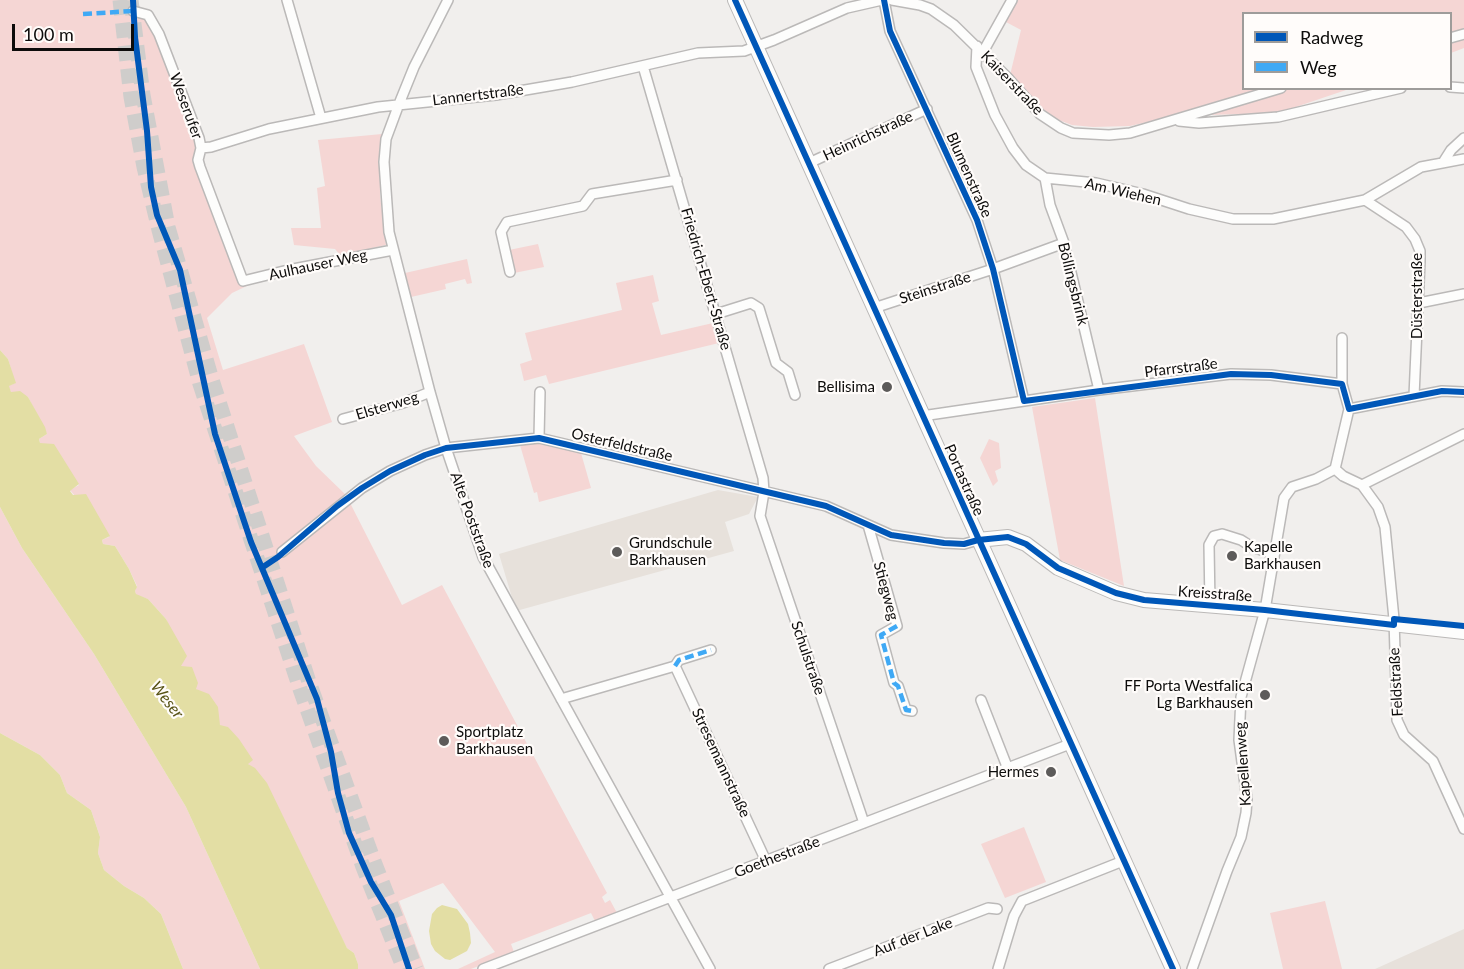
<!DOCTYPE html>
<meta charset="utf-8">
<style>
body{margin:0}
#map{position:relative;width:1464px;height:969px;overflow:hidden;background:#f1efed;font-family:Lato,sans-serif}
canvas{display:block}
.legend{position:absolute;left:1242px;top:12px;width:210px;height:78px;box-sizing:border-box;background:#fffcfa;border:2px solid #9e9c9a;margin:0;padding:8px 10px;list-style:none;font-size:18px;color:#0d0c0b}
.legend li{display:flex;align-items:center;gap:12px;height:30px}
.legend b{width:30px;border:2px solid #9e9c9a}
.scale{position:absolute;left:12px;top:24px;width:122px;height:27px;box-sizing:border-box;border:3px solid #0d0c0b;border-top:0;padding-left:8px;font-size:18px;line-height:21px;white-space:nowrap;color:#0d0c0b;-webkit-text-stroke:4px #fffcfa;paint-order:stroke}
</style>
<div id="map">
<canvas width="1464" height="969"></canvas>
<ul class="legend">
<li><b style="height:8px;background:#0057b8"></b>Radweg</li>
<li><b style="height:8px;background:#3fa9f5"></b>Weg</li>
</ul>
<div class="scale">100 m</div>
</div>
<script>
const context = document.querySelector('canvas').getContext('2d');
context.lineJoin = 'round';
function paint(path, color) {
  context.fillStyle = color;
  context.fill(path, 'evenodd');
}
function shape(rows) {
  const path = new Path2D();
  for (const r of rows) {
    path.moveTo(r[0], r[1]);
    for (let i = 2; i < r.length; i += 2) path.lineTo(r[i], r[i + 1]);
  }
  return path;
}
function stroke(path, color, width, dash) {
  context.strokeStyle = color;
  context.lineWidth = width;
  context.lineCap = dash ? 'butt' : 'round';
  context.setLineDash(dash || []);
  context.stroke(path);
}
function drawText(font, color, halo, rows, align = 'center') {
  context.font = font + ' Lato,sans-serif';
  context.lineWidth = 4.5;
  context.setLineDash([]);
  context.textBaseline = 'middle';
  context.strokeStyle = halo;
  context.fillStyle = color;
  for (const [text, x, y, turn = 0] of rows) {
    context.save();
    context.translate(x, y);
    context.rotate((+turn || 0) * Math.PI / 180);
    context.textAlign = isNaN(turn) ? turn : align;
    if (halo) context.strokeText(text, 0, 0);
    context.fillText(text, 0, 0);
    context.restore();
  }
}
const built = shape([
 [718,490,758,497,749,514,725,522,734,551,516,611,499,554],
 [1464,929,1464,969,1375,969]
]);
const green = shape([
 [0,0,138,0,138,4,157,32,202,146,198,164,249,285,232,293,207,318,223,370,304,344,332,422,294,436,316,466,346,495,402,605,442,585,607,893,602,897,605,903,610,900,617,913,595,921,591,913,511,944,514,952,507,955,471,969,458,969,495,952,443,883,399,901,425,969,358,969,358,964,354,953,347,948,248,764,220,725,181,666,171,631,166,619,148,599,136,595,135,591,137,586,129,569,115,546,103,544,102,540,109,537,70,490,79,485,40,443,39,439,47,434,28,397,11,392,8,386,15,383,8,359,0,350],
 [1018,0,1464,0,1464,48,1451,53,1450,14,1244,14,1244,88,1349,89,1278,113,1173,116,1130,126,1093,127,1072,125,1051,117,1010,75,1021,30,1006,22],
 [382,134,380,150,380,195,386,245,340,255,335,249,294,245,291,228,321,228,317,188,325,186,318,140],
 [538,244,544,267,514,273,509,250],
 [467,259,472,283,467,284,465,279,445,284,446,289,411,297,405,273],
 [653,275,659,301,652,303,661,335,713,323,719,343,549,384,546,375,524,381,520,364,532,360,525,333,622,310,616,283],
 [1095,398,1124,586,1060,560,1032,407],
 [989,439,999,443,1001,468,995,471,998,481,993,486,980,458],
 [538,443,581,453,591,488,539,502,537,492,534,493,520,445],
 [0,507,22,548,94,654,186,807,260,969,183,969,161,914,144,898,124,886,104,870,98,853,100,837,91,810,67,793,60,775,40,755,0,733],
 [1024,827,1046,882,1005,898,981,844],
 [1325,901,1342,969,1283,969,1270,913]
]);
const water = shape([
 [0,350,8,359,16,383,9,386,11,392,20,391,28,397,45,427,47,434,39,439,40,443,54,444,79,484,70,491,73,495,86,494,110,536,102,540,103,544,115,546,129,569,137,587,135,591,136,594,148,599,166,619,187,656,181,666,192,667,198,683,196,689,209,694,218,707,220,725,228,727,239,739,253,760,248,764,255,768,267,783,347,948,354,953,358,964,358,969,260,969,186,807,94,654,22,548,0,507],
 [0,733,40,755,60,775,67,793,91,810,100,837,98,853,104,870,124,886,144,898,161,914,183,969,0,969],
 [442,905,457,909,468,924,470,933,471,943,467,951,450,960,445,959,435,951,431,944,429,931,432,914,437,908]
]);
const trunkTunnel = shape([
 [120,0,131,97,144,167,159,230,200,384,300,689,363,867,404,969],
 [131,0,143,95,168,227,212,380,309,682,375,864,416,969]
]);
const minor = shape([
 [287,0,321,118],
 [448,0,414,67,399,104,386,139,384,162,389,232,430,392,446,448,483,557,710,969],
 [884,0,890,31,977,220,993,269,1024,401],
 [892,0,920,5,931,9,954,25,1007,77,1040,114,1061,128,1073,133,1109,135,1130,133,1281,88],
 [133,11,148,15,159,34,199,138,201,148,198,160,200,167,243,281,288,270,393,250],
 [1450,38,1464,34],
 [977,46,976,67,995,115,1013,148,1026,165,1045,178,1096,183,1143,194,1189,209,1233,219,1273,219,1365,200,1406,227,1415,239,1420,251,1420,261,1414,396],
 [983,52,1012,0],
 [643,66,763,478,764,492,760,516,864,823],
 [1450,87,1464,88],
 [1179,121,1199,123,1278,117,1401,88],
 [201,148,211,147,269,129,378,107,496,95,572,82,698,53,744,51,774,40,847,8,882,0],
 [1444,161,1451,150,1464,138],
 [809,163,927,109],
 [1045,178,1050,205,1064,243,1099,390],
 [1365,200,1421,167,1464,159],
 [510,272,501,232,507,222,583,206,592,194,677,180],
 [1419,303,1464,294],
 [874,308,993,269,1064,243],
 [716,314,751,303,759,308,776,363,788,372,795,395],
 [1349,409,1442,391,1464,392],
 [922,416,1099,390,1231,374,1271,375,1342,384],
 [343,419,403,403,430,392],
 [539,438,540,392],
 [1335,469,1343,476,1362,485,1464,434],
 [1335,469,1349,409,1342,384,1342,338],
 [1362,485,1378,507,1385,527,1394,619,1397,720,1404,735,1433,761,1464,829],
 [868,525,897,626,881,635,894,683,898,686,906,710,912,711],
 [282,552,362,488,390,471,425,455,446,448,539,438,826,506,891,535,944,543,964,544,978,540],
 [1210,606,1209,545,1214,536,1222,534,1241,540,1252,547,1274,554],
 [675,666,679,660,711,650],
 [561,699,675,666,766,861],
 [981,700,1008,769],
 [483,969,1070,744],
 [829,969,988,908,997,909],
 [998,969,1014,916,1022,901,1123,861],
 [1192,969,1227,871,1241,837,1246,813,1247,799,1239,740,1241,697,1265,610,1284,498,1292,487,1316,479,1335,469]
]);
const secondary = shape([
 [735,0,1173,969],
 [978,540,1008,537,1026,544,1058,568,1116,593,1144,600,1265,610,1464,632]
]);
const quiet = shape([
 [83,14,133,11],
 [897,626,881,635,894,683,898,686,906,710,912,711],
 [675,666,679,660,711,650]
]);
const cycleway = shape([
 [133,0,135,37,147,131,151,187,157,215,180,270,215,434,251,542,317,699,331,752,338,793,349,833,371,882,391,915,409,969],
 [735,0,1173,969],
 [884,0,890,31,977,220,993,269,1024,401,1231,374,1271,375,1342,384,1349,409,1442,391,1464,392],
 [263,567,278,557,337,506,362,488,390,471,425,455,446,448,539,438,826,506,891,535,944,543,964,544,978,540,1008,537,1026,544,1058,568,1116,593,1144,600,1265,610,1394,625,1394,619,1464,626]
]);
const markers = [
 [887,387,6,"#5d5b5a"],
 [617,552,6,"#5d5b5a"],
 [1232,556,6,"#5d5b5a"],
 [1265,695,6,"#5d5b5a"],
 [444,741,6,"#5d5b5a"],
 [1051,772,6,"#5d5b5a"]
];
const streetNames = [
 ["Kaiserstraße",1012,83,46],
 ["Lannertstraße",478,95,-7],
 ["Weserufer",186,106,70],
 ["Heinrichstraße",868,136,-25],
 ["Blumenstraße",969,175,66],
 ["Am Wiehen",1123,192,13],
 ["Aulhauser Weg",318,265,-12],
 ["Friedrich-Ebert-Straße",706,279,74],
 ["Böllingsbrink",1073,284,76],
 ["Steinstraße",935,288,-18],
 ["Düsterstraße",1417,296,-90],
 ["Pfarrstraße",1181,368,-7],
 ["Elsterweg",387,406,-17],
 ["Osterfeldstraße",622,445,13],
 ["Portastraße",964,480,66],
 ["Alte Poststraße",472,520,70],
 ["Stiegweg",886,591,75],
 ["Kreisstraße",1215,594,4],
 ["Schulstraße",808,658,71],
 ["Feldstraße",1396,682,-93],
 ["Stresemannstraße",721,763,65],
 ["Kapellenweg",1243,764,-94],
 ["Goethestraße",777,857,-21],
 ["Auf der Lake",913,937,-21]
];
const poiNames = [
 ["Bellisima",875,387],
 ["Grundschule",629,543,"left"],
 ["Barkhausen",629,560,"left"],
 ["Kapelle",1244,547,"left"],
 ["Barkhausen",1244,564,"left"],
 ["FF Porta Westfalica",1253,686],
 ["Lg Barkhausen",1253,703],
 ["Sportplatz",456,732,"left"],
 ["Barkhausen",456,749,"left"],
 ["Hermes",1039,772]
];
const waterNames = [
 ["Weser",167,700,52]
];
paint(built, '#e7e1db');
paint(green, '#f5d6d4');
paint(water, '#e3dea4');
stroke(trunkTunnel, '#cfcdcb', 15, [15, 8]);
stroke(minor, '#bbb9b8', 12);
stroke(secondary, '#bbb9b8', 16);
stroke(minor, '#fdfdfc', 9);
stroke(secondary, '#fdfdfc', 14);
stroke(quiet, '#3fa9f5', 4.5, [9, 4.5]);
stroke(cycleway, '#0057b8', 6);
for (const [x, y, r, color] of markers) {
  const dot = new Path2D();
  dot.arc(x, y, r, 0, 2 * Math.PI);
  context.fillStyle = color;
  context.fill(dot);
  stroke(dot, '#fffcfa', 2);
}
drawText('15px', '#0d0c0b', '#fffcfa', streetNames);
drawText('15px', '#0d0c0b', '#fffcfa', poiNames, 'right');
drawText('italic 16px', '#585316', '#fffcfa', waterNames);
</script>
